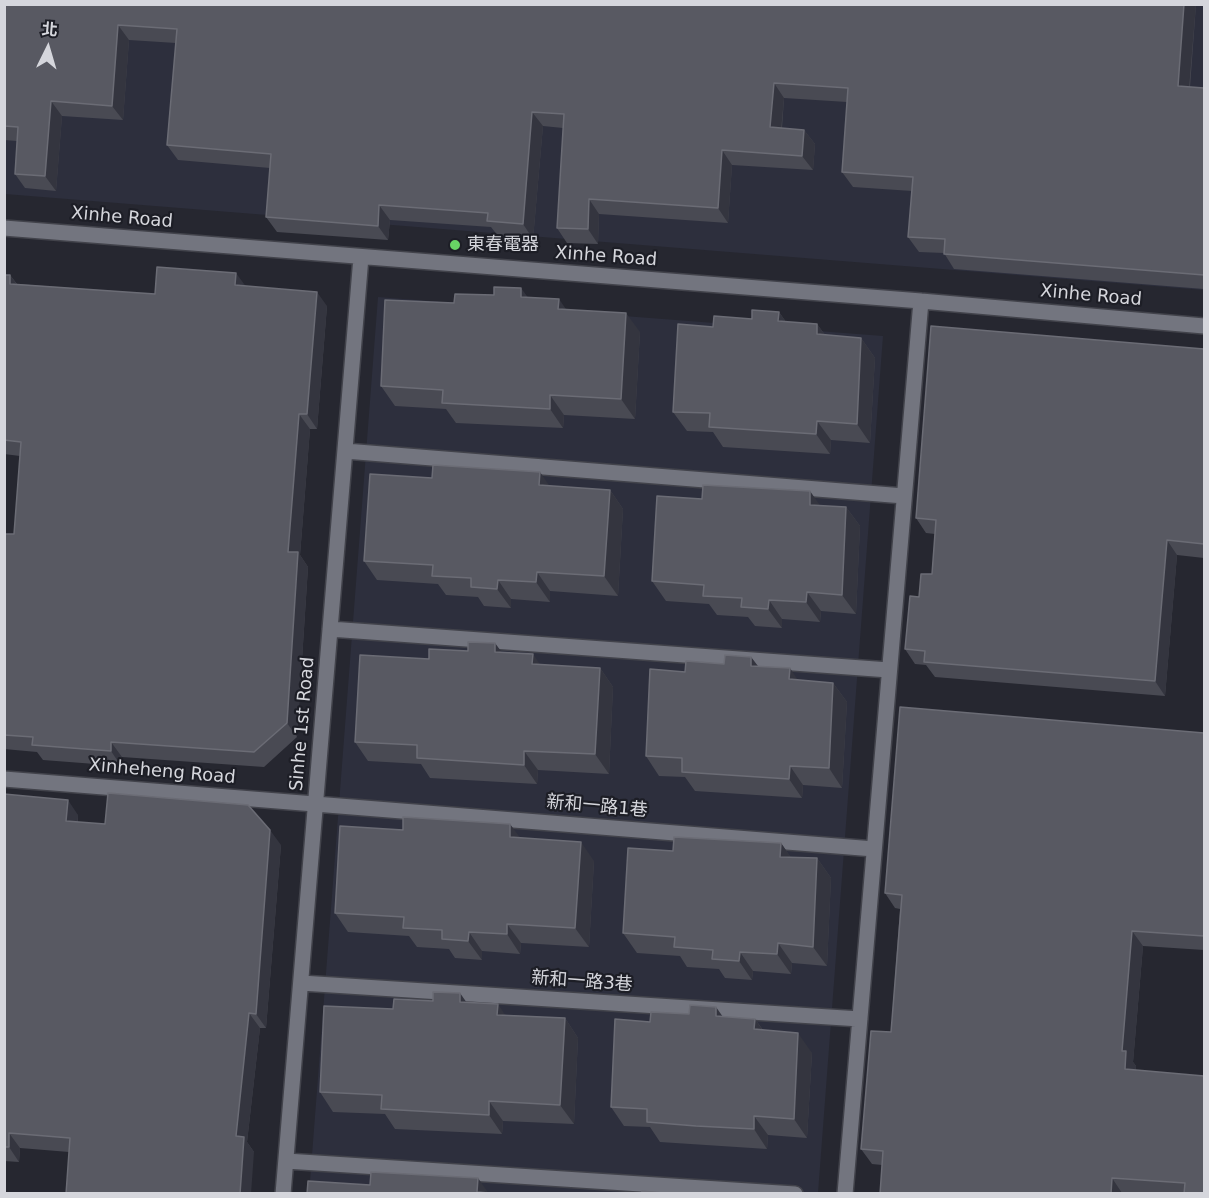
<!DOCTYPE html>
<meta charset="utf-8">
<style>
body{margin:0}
#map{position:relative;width:1209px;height:1198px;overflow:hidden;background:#262730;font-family:"DejaVu Sans","Noto Sans TC",sans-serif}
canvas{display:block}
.frame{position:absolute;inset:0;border:6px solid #d5d6dc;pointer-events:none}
.north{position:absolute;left:18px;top:18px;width:60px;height:60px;-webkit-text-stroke:4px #1d1e26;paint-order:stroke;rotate:5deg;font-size:16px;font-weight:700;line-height:24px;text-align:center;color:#d5d6dc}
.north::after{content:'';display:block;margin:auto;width:21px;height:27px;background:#d5d6dc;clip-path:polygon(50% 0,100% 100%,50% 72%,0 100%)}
</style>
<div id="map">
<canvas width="1209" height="1198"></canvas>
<div class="frame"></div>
<div class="north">北</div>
</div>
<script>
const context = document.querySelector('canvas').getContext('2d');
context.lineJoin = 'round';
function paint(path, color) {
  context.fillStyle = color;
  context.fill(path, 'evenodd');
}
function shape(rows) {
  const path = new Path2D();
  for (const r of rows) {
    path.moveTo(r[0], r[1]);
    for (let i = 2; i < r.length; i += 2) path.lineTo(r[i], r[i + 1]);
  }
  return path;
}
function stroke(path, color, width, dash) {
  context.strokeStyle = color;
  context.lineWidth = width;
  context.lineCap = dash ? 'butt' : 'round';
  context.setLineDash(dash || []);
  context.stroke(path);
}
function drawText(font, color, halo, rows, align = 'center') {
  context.font = font + ' "DejaVu Sans","Noto Sans TC",sans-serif';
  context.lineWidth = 4.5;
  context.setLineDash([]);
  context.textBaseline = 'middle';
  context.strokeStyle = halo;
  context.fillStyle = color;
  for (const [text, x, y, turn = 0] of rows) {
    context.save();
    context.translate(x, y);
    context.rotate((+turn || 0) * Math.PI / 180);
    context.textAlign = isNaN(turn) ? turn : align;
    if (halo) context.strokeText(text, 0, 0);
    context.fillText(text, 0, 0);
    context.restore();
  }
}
const built = shape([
 [4,5,1204,5,1204,290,5,194],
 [378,297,883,336,818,1193,309,1194]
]);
const minor = shape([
 [4,228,921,301,1204,326],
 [345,451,904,496],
 [330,629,889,670],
 [4,779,874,849],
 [301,983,860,1019],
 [286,1161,795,1194],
 [283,1194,361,257],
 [845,1194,921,301]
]);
const wall = shape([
 [4,4,1196,4,1190,87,1204,88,1204,289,954,269,944,253,919,252,908,237,912,191,853,187,842,172,847,102,784,98,782,128,804,130,815,144,813,170,732,165,728,223,599,214,598,244,567,243,557,228,563,128,543,126,533,239,498,236,491,227,390,220,388,240,277,232,266,217,270,168,178,160,167,145,176,43,129,40,123,120,62,116,56,191,25,188,15,174,17,141,4,140],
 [4,275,10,275,17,284,155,294,245,286,327,306,317,429,310,429,300,555,308,567,297,737,264,767,122,757,121,766,43,760,37,752,4,749,4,534,14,534,20,456,4,454],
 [527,297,640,332,635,419,564,415,563,428,456,423,446,409,395,406,381,386,454,303],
 [779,312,786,322,817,324,825,335,861,338,875,358,870,443,831,440,830,454,723,447,713,432,687,431,673,412,713,327,752,319],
 [1204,349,1204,558,1177,555,1165,696,935,677,926,665,915,664,905,649,919,597,932,574,935,534,926,533,916,518],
 [432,478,610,490,623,509,618,596,550,591,550,602,511,599,511,608,484,606,478,597,446,595,438,584,377,580,364,561],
 [820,506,846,507,860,526,856,614,821,611,820,622,782,619,782,628,755,626,748,617,717,615,709,604,666,601,652,581],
 [468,651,502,652,540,665,600,668,613,687,609,774,538,770,537,784,430,778,421,764,368,761,355,742,429,659],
 [751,657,758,666,797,680,833,683,847,702,842,788,803,785,802,798,695,791,685,777,659,776,646,756,685,672,724,664],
 [1204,733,1204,950,1143,946,1133,1062,1136,1066,1136,1070,1204,1194,1135,1194,1122,1193,1122,1194,880,1194,882,1165,872,1164,861,1149,891,1032,900,909,895,908,885,893],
 [4,794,78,815,78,822,281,845,266,1028,260,1028,247,1142,254,1152,69,1152,20,1148,19,1162,4,1161],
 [520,838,594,861,589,947,521,943,520,954,482,951,482,960,455,958,449,949,417,947,409,936,348,932,335,913],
 [781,843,791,858,817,858,831,878,827,966,792,963,791,974,753,971,752,980,725,978,719,969,687,967,680,956,637,953,623,933,673,851],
 [466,1003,506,1015,565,1018,578,1038,574,1124,503,1121,502,1134,395,1129,385,1114,333,1112,320,1092,393,1009],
 [723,1017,755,1019,763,1030,812,1053,807,1138,768,1135,767,1149,660,1142,650,1127,624,1126,611,1107,650,1022]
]);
const shadedWall = shape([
 [1184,4,1196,4,1188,101,1178,86],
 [118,25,129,40,123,120,112,106],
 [774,83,784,98,780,142,770,127],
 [51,101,62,116,56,191,45,176],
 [532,112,543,126,533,239,523,224],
 [804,130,815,144,813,170,802,156],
 [722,150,732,165,728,223,718,208],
 [589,199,599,214,598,244,588,229],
 [379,205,390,220,388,240,378,226],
 [236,273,247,288,235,285],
 [10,275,21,290,10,284],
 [521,288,535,307,521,297],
 [317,292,327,306,317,429,307,414],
 [559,299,572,318,558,309],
 [779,312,793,332,778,321],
 [626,313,640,332,635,419,621,399],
 [817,324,831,343,817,334],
 [861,338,875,358,870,443,857,424],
 [550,395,564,415,563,428,550,409],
 [299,414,310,429,300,555,308,567,297,737,287,723,288,552],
 [817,421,831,440,830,454,816,434],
 [540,472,553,491,539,485],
 [610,490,623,509,618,596,604,576],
 [810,491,824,511,810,505],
 [846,507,860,526,856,614,842,595],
 [1167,540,1177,555,1165,696,1155,681],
 [537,572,550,591,550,602,536,582],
 [498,580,511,599,511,608,497,589],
 [807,592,821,611,820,622,806,602],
 [769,600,782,619,782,628,768,609],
 [495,643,509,662,495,652],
 [533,654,546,673,532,664],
 [751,657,765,676,751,666],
 [600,668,613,687,609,774,595,754],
 [790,668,803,688,789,679],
 [833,683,847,702,842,788,829,768],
 [111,742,122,757,121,766,111,751],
 [524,751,538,770,537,784,524,765],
 [790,766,803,785,802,798,789,779],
 [68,800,78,815,77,836,66,821],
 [510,824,524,843,510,837],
 [270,830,281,845,266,1028,256,1014],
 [581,842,594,861,589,947,575,928],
 [781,843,795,863,780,857],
 [817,858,831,878,827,966,813,947],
 [507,924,521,943,520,954,507,934],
 [1132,931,1143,946,1133,1062,1136,1066,1135,1084,1125,1069,1122,1051],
 [469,932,482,951,482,960,468,941],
 [778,943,792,963,791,974,777,954],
 [740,952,753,971,752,980,739,961],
 [460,993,474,1013,460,1002],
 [498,1004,511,1024,497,1015],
 [716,1007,730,1027,716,1016],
 [249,1013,260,1028,247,1142,254,1152,251,1194,240,1194,236,1136],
 [565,1018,578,1038,574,1124,560,1105],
 [755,1019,768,1038,754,1029],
 [798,1033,812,1053,807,1138,794,1119],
 [489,1101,503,1121,502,1134,489,1115],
 [754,1116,768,1135,767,1149,754,1129],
 [9,1133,20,1148,19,1162,9,1147],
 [478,1178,489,1194,477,1192],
 [1112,1178,1122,1193,1122,1194,1111,1194]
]);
const building = shape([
 [4,4,1184,4,1178,86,1204,88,1204,275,944,254,945,239,908,237,913,177,842,172,848,88,774,83,770,127,804,130,802,156,722,150,718,208,589,199,588,229,557,228,564,114,532,112,523,224,487,221,488,213,379,205,378,226,266,217,271,154,167,145,177,29,118,25,112,106,51,101,45,176,15,174,18,127,4,126,4,4],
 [157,267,236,273,235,285,317,292,307,414,299,414,288,552,298,552,287,723,254,752,111,742,111,751,32,745,33,737,4,735,4,534,14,534,21,442,4,440,4,275,10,275,10,284,155,294,157,267],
 [494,287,521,288,521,297,559,299,558,309,626,313,621,399,550,395,550,409,442,403,443,390,381,386,385,300,454,303,455,294,494,295,494,287],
 [752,310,779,312,778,321,817,324,817,334,861,338,857,424,817,421,816,434,709,427,710,413,673,412,678,324,713,327,714,316,752,319,752,310],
 [931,326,1204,349,1204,544,1167,540,1155,681,924,662,925,651,905,649,910,596,919,597,921,574,932,574,936,520,916,518,931,326],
 [433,465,540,472,539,485,610,490,604,576,537,572,536,582,498,580,497,589,471,587,471,578,432,576,433,565,364,561,370,474,432,478,433,465],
 [703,485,810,491,810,505,846,507,842,595,807,592,806,602,769,600,768,609,741,607,742,598,703,596,704,585,652,581,657,496,702,499,703,485],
 [468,642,495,643,495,652,533,654,532,664,600,668,595,754,524,751,524,765,417,758,417,745,355,742,360,655,429,659,429,649,468,651,468,642],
 [725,655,751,657,751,666,790,668,789,679,833,683,829,768,790,766,789,779,682,772,682,758,646,756,650,669,685,672,686,661,724,664,725,655],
 [900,707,1204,733,1204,936,1132,931,1122,1051,1126,1051,1125,1069,1204,1076,1204,1194,1184,1194,1185,1183,1112,1178,1111,1194,880,1194,883,1151,861,1149,871,1031,891,1032,902,895,885,893,900,707],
 [108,793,248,805,270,830,256,1014,249,1013,236,1136,244,1137,240,1194,66,1194,70,1138,9,1133,9,1147,4,1147,4,794,68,800,66,821,105,824,108,793],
 [403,817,510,824,510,837,581,842,575,928,507,924,507,934,469,932,468,941,442,939,442,930,403,928,404,917,335,913,340,826,403,830,403,817],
 [674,837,781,843,780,857,817,858,813,947,778,943,777,954,740,952,739,961,712,959,713,950,674,947,675,937,623,933,628,848,673,851,674,837],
 [433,992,460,993,460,1002,498,1004,497,1015,565,1018,560,1105,489,1101,489,1115,381,1109,382,1095,320,1092,324,1006,393,1009,394,999,433,1001,433,992],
 [690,1005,716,1007,716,1016,755,1019,754,1029,798,1033,794,1119,754,1116,754,1129,696,1126,647,1122,647,1109,611,1107,615,1019,650,1022,651,1012,689,1014,690,1005],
 [371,1172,478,1178,477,1192,500,1194,307,1194,308,1181,370,1185,371,1172],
 [642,1191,674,1194,641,1194,642,1191]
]);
const markers = [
 [455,245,6,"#68d465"]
];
const streetNames = [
 ["Xinhe Road",122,218,5],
 ["Xinhe Road",606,257,4],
 ["Xinhe Road",1091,296,5],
 ["Sinhe 1st Road",303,724,-85],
 ["Xinheheng Road",162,772,5],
 ["新和一路1巷",597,807,5],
 ["新和一路3巷",582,982,4]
];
const poiNames = [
 ["東春電器",467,245]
];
paint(built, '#2d2f3d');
stroke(minor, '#42434b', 18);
stroke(minor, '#73757f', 15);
paint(wall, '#494a53');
paint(shadedWall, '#34353f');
paint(building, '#585962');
stroke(building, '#6b6c75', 1.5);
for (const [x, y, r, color] of markers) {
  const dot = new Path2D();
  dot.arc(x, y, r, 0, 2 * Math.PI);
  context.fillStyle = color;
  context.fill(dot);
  stroke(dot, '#1d1e26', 2);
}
drawText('18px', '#d5d6dc', '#1d1e26', streetNames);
drawText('18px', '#d5d6dc', '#1d1e26', poiNames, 'left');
</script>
